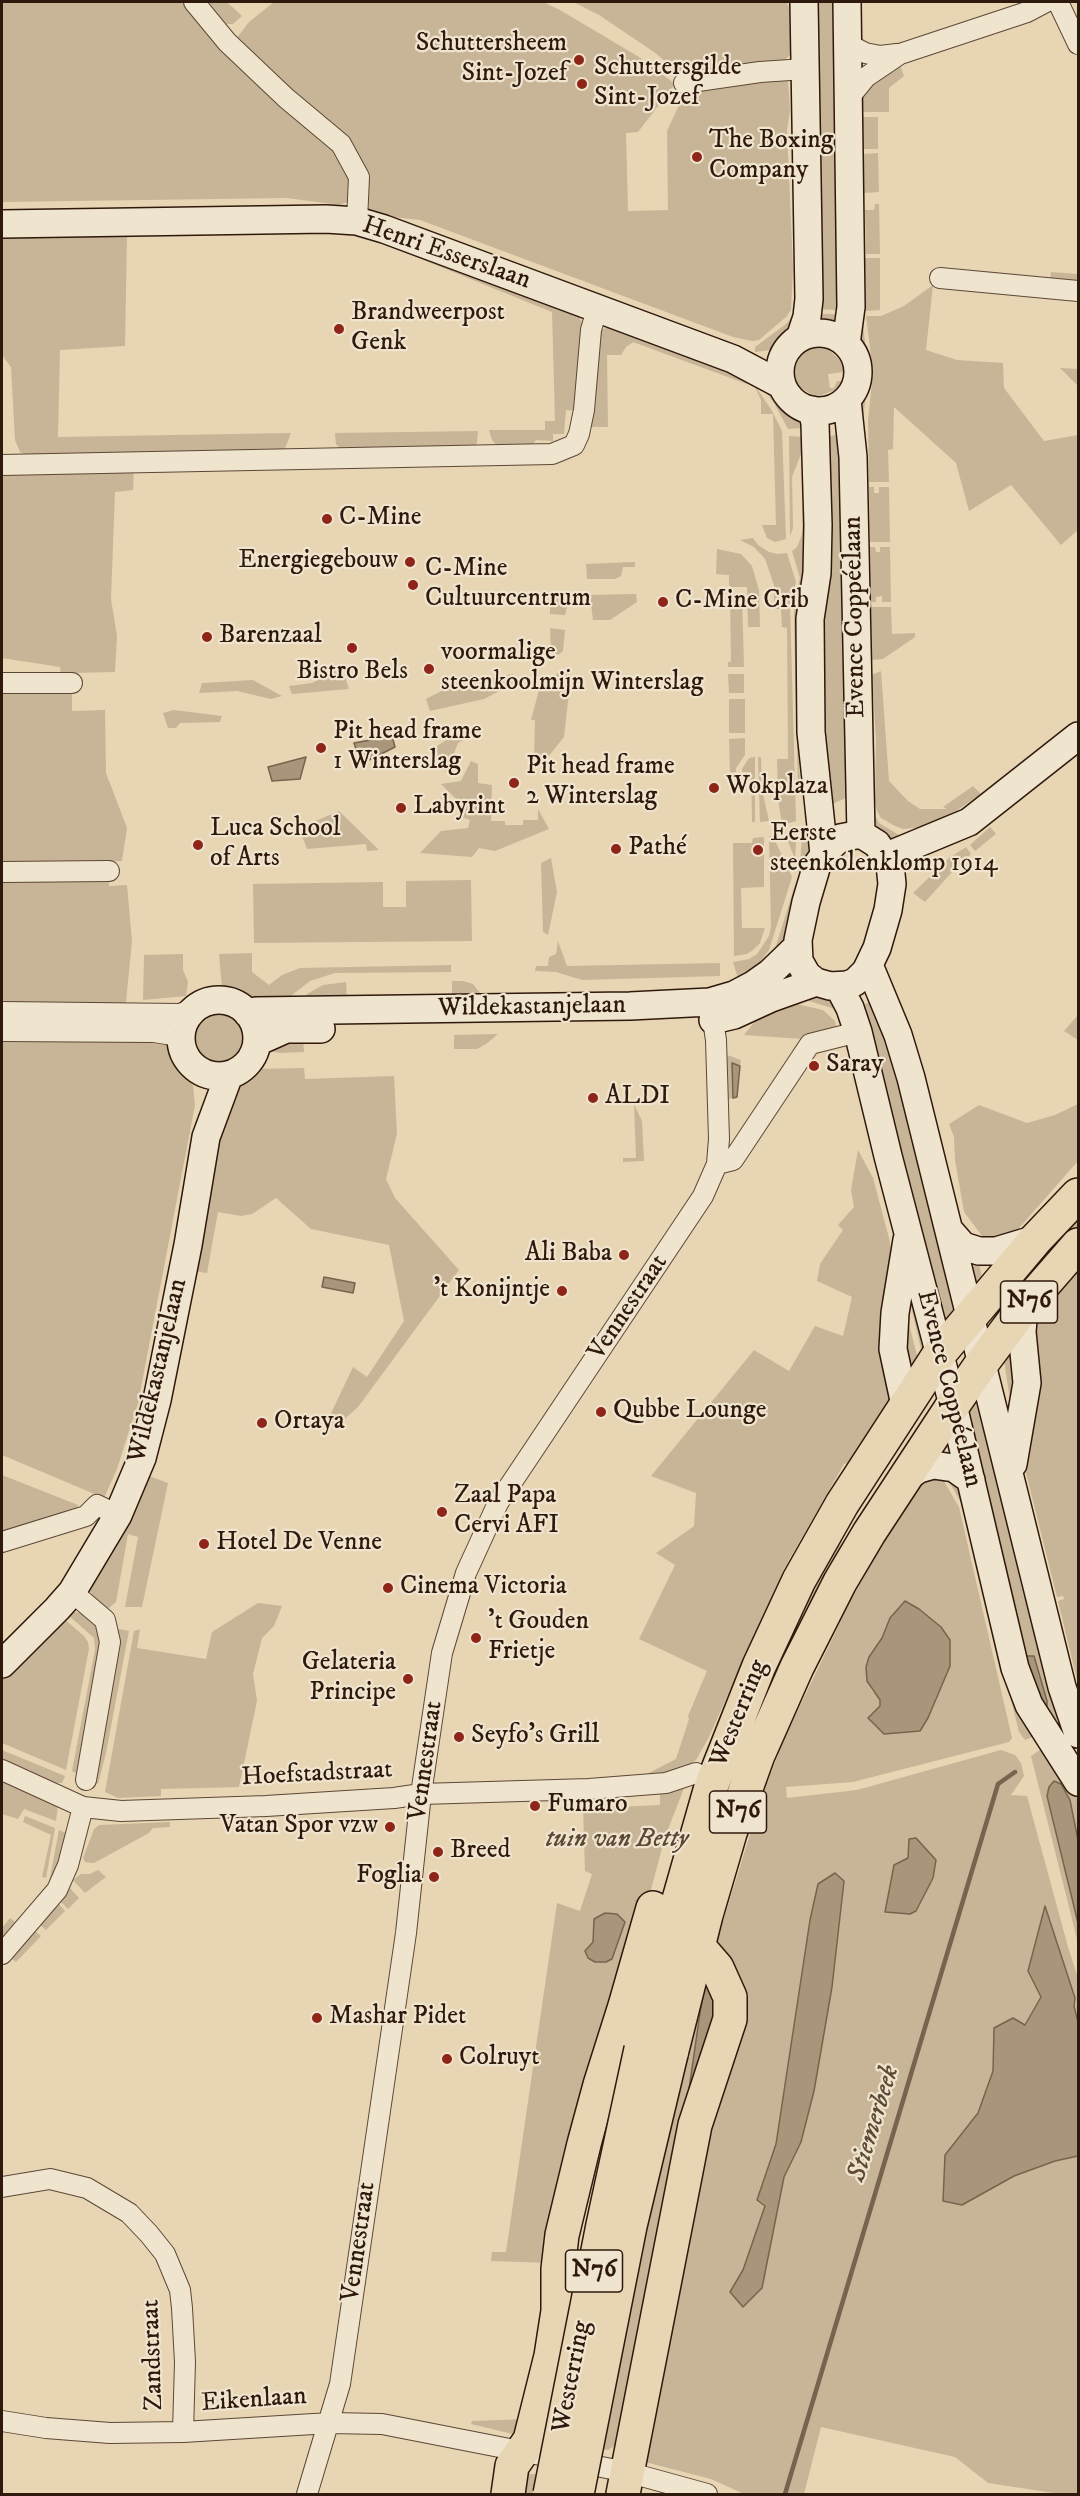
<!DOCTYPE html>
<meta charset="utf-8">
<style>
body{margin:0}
#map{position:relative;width:1080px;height:2496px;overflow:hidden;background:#e7d5b3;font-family:"IM FELL DW Pica",serif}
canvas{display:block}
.frame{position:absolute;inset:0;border:3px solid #2f180c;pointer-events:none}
</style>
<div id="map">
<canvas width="1080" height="2496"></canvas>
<div class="frame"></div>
</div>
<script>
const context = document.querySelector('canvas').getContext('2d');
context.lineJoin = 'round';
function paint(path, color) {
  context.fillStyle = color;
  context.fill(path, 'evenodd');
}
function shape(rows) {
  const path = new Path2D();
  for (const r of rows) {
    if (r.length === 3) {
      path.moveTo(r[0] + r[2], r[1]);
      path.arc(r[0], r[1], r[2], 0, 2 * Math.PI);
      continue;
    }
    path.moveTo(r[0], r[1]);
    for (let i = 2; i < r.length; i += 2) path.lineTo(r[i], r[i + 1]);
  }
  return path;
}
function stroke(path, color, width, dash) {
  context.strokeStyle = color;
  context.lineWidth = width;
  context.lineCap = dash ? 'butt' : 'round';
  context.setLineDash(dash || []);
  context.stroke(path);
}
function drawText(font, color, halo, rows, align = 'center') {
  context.font = font + ' "IM FELL DW Pica",serif';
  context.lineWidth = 4.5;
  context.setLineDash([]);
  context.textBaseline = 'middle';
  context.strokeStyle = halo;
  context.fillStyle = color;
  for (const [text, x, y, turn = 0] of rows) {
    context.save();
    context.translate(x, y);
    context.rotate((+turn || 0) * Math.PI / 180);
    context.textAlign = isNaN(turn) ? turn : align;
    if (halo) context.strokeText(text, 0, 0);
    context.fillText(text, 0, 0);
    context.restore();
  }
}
const green = shape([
 [2,2,185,2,270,97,335,147,349,177,351,189,347,202,340,205,287,198,2,202],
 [204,2,227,2,242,16,233,24,223,24],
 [274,2,543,2,560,10,639,57,675,84,638,132,626,133,628,211,668,210,667,131,685,92,699,85,788,79,790,111,787,130,793,268,791,310,786,317,759,340,752,341,733,337,420,220,393,217,369,209,362,164,236,39,249,22],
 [573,2,787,2,790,11,791,54,784,61,691,76,677,71,654,52,599,15],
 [810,2,841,2,843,310,814,309],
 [910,56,911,61,900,65,904,76,889,88,889,112,859,112,859,93],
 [858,117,878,117,878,149,863,149],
 [878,153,879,192,864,193,864,154],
 [875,204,879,204,880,254,866,254,865,210,874,210],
 [127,236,125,346,60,350,58,437,291,433,284,451,28,456,20,452,15,440,11,367,2,355,2,238],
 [374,240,572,310,577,314,583,324,575,411,566,410,564,434,553,434,553,441,536,440,531,447,498,447,492,440,489,430,545,430,545,421,555,421,552,312],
 [865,258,880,258,880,310,866,311],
 [1051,272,1078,274,1078,281,1050,279],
 [933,285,926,350,957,360,1003,363,1004,388,1044,441,1078,435,1078,530,1061,545,1011,485,969,511,956,463,894,407,893,449,888,450,889,482,869,482,868,421,873,373,866,316,881,316,904,306],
 [813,314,842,314,838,329,827,326,809,327],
 [794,315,789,337,770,350,755,352,755,347,786,324],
 [862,316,869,375,862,425,857,400,865,376,864,364,857,343],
 [611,326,751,380,771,409,782,431,786,539,775,542,767,538,762,525,776,525,773,414,761,414,761,400,755,387,633,342,626,347,621,355,607,355,608,427,589,427,596,341,601,330],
 [812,347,828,349,840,360,843,367,844,372,828,374,830,388,834,388,837,381,841,381,840,384,835,390,819,396,812,395,798,386,793,371,799,356],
 [1060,368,1078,369,1078,386],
 [761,386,774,389,798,418,803,428,788,429,774,403],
 [478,431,477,443,472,449,342,450,336,444,335,433],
 [843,435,853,795,830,805,821,719,828,436],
 [789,436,802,437,803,449,792,477,793,528,790,536],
 [134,468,133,490,115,492,111,599,117,636,115,672,72,673,72,677,61,677,60,667,2,658,2,470],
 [804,475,807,475,804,765,799,765,801,791,798,792,794,624,794,602,800,578,792,551,797,547,802,534],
 [869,487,874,487,874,493,879,493,879,487,889,487,890,542,870,542],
 [753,538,758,545,769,552,778,554,787,553,796,582,790,603,796,821,782,825,778,799,777,759,788,759,787,628,782,627,781,609,774,609,774,585,765,559,754,547,740,540],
 [870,547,875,547,876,552,880,552,880,547,890,547,891,602,882,602,882,596,876,597,876,602,871,602],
 [717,549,741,554,752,566,759,590,760,627,748,627,747,587,731,587,729,585,729,575,716,574],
 [635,562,635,567,623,567,621,576,615,579,587,579,586,564],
 [742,593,744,667,728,667,728,662,731,662,730,594],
 [636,594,637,602,610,620,593,620,590,595],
 [550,596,570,596,565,615,550,614],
 [871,607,891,607,892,634,915,633,915,637,883,659,872,660],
 [550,628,565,630,563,651,558,655,551,651],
 [560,670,571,675,564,737,548,757,534,758,535,720,531,720,539,690,543,690],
 [334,671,344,674,349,689,292,694,289,686,312,683],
 [881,671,889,781,908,801,920,809,947,809,943,807,973,786,981,794,956,811,923,827,903,829,895,826,881,818,877,811,875,802,876,741,872,675],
 [513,674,515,683,484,699,430,711,426,699,472,675,473,680],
 [728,674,744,674,744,693,729,693],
 [253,680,282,696,271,699,237,691,199,693,202,683],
 [72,688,72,711,105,710,106,773,127,828,122,861,2,866,2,689],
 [729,699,745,699,745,733,729,733],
 [174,710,222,716,220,722,180,723,176,728,168,728,163,713],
 [465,728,471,736,458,743,447,772,438,767,437,746],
 [745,738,745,755,736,768,736,772,730,773,729,739],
 [755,757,755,822,752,822,751,772,742,772,742,769,749,758],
 [758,757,761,757,762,790,769,821,760,822],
 [471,761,478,764,478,783,492,785,491,821,505,821,505,825,523,825,523,820,538,820,538,809,549,829,495,851,479,848,472,857,420,853,441,831,468,828,470,820,457,815,464,807,441,784,461,781],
 [871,808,879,823,904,838,899,845,875,834],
 [339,811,379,850,367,851,366,844,307,849,299,828],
 [990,827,996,834,975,851,970,845],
 [815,830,807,878,800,865,802,836],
 [795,831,796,845,795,859,785,834],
 [769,836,773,836,792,877,769,950,757,966,738,978,733,962,749,959,757,954,769,936,771,926],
 [764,837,764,887,741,888,742,928,765,928,760,943,753,950,747,954,734,956,733,843,752,843,753,838],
 [966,847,971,854,952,872,925,902,913,893,949,858],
 [551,858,557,892,548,935,543,932,541,863],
 [2,878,109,878,109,886,127,885,132,941,126,1002,99,1008,2,1008],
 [471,880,472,941,254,943,253,884,383,882,383,907,406,907,406,881],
 [795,885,798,896,793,939,775,949],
 [558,941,567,966,720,963,720,976,582,980,556,972,535,971,536,966,548,966,549,957,556,954],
 [252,953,252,972,269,985,282,975,300,968,451,965,451,972,335,973,310,981,287,999,265,1000,222,988,219,954],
 [183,954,183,970,188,982,186,996,143,1000,144,955],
 [452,981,463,981,473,984,481,994,483,1000,301,1002,307,994,323,985,346,982,347,1000,452,999],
 [809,992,831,997,835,1009,799,998],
 [878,999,939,1239,954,1309,954,1316,948,1322,941,1315,857,1007],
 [792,1003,823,1010,835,1021,837,1030,803,1039,744,1035,763,1011],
 [219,1037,26],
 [1078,1015,1078,1040,1064,1031],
 [498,1034,486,1044,477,1049,454,1049,454,1035],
 [2,1035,157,1041,165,1043,172,1049,193,1086,195,1105,138,1403,117,1469,104,1498,2,1455],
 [303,1038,304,1052,280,1053,266,1050],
 [727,1055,741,1060,740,1066,732,1063,733,1098,728,1099],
 [304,1068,305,1079,394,1076,397,1134,386,1179,395,1198,459,1270,358,1407,339,1424,325,1426,353,1367,367,1377,404,1321,389,1245,311,1229,276,1198,252,1214,241,1216,218,1212,207,1273,193,1271,221,1134,235,1086,255,1069],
 [634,1104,642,1121,644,1161,623,1162,623,1158,636,1158],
 [1078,1104,1078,1161,1013,1235,986,1241,964,1212,955,1160,954,1137,949,1124,979,1105,1027,1123,1055,1115],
 [858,1150,873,1178,889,1238,894,1266,893,1394,855,1461,844,1464,785,1567,709,1737,696,1760,674,1775,641,1777,676,1759,689,1719,688,1716,707,1671,639,1639,675,1565,656,1553,694,1526,696,1493,651,1476,754,1350,789,1371,815,1326,843,1336,852,1297,817,1281,820,1264,843,1230,838,1225,854,1207,851,1190],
 [1078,1220,1078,1228,997,1326,994,1315],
 [963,1254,978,1259,983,1282,974,1294],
 [1078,1268,1078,1684,1058,1601,1064,1599,1063,1596,1057,1597,1020,1449,1031,1317],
 [908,1273,930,1346,923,1358,906,1285],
 [903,1301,919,1363,906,1379],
 [1014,1343,1013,1421,1003,1353],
 [977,1396,1018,1565,1036,1606,1065,1714,1048,1726,1039,1712,961,1414],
 [904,1435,843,1538,831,1573,733,1788,719,1788,841,1527],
 [2,1475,78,1505,75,1512,2,1534],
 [149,1476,168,1483,142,1607,125,1607,138,1537,128,1534,116,1602,109,1608,99,1607,89,1589],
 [919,1478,942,1478,959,1507,1012,1738,1009,1742,853,1782,786,1787,787,1798,857,1790,1001,1750,1015,1755,1021,1763,1024,1776,1011,1795,1027,1796,1068,1947,1078,1978,1078,2022,1074,2006,1075,1998,1045,1907,1041,1997,1025,2026,994,2028,993,2071,978,2113,945,2155,962,2205,1014,2176,1055,2161,1078,2156,1078,2494,1060,2494,988,2483,955,2457,821,2427,804,2494,744,2494,711,2479,645,2462,716,1933,720,1931,761,1799,785,1737,851,1600],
 [905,1601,919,1609,941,1627,871,1724,880,1707,880,1700,871,1689,869,1657,882,1638,890,1618],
 [908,1858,888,1891,894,1866],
 [835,1873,844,1881,832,1987,814,2091,801,2142,784,2177,762,2288,730,2292,743,2270,765,2206,757,2200,776,2144],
 [947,1478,959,1483,1039,1733,1030,1738,1025,1740,1019,1732,964,1508],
 [258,1603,282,1606,274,1626,262,1638,253,1674,257,1701,239,1787,161,1789,161,1796,118,1798,105,1792,134,1631,140,1629,137,1648,206,1659,212,1632],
 [75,1612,84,1614,96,1622,104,1641,78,1770,75,1773,72,1771,95,1650,94,1638,67,1614],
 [63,1618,84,1636,88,1642,89,1649,66,1770,2,1743,2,1679],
 [114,1628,129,1631,106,1753,98,1784,95,1782],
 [1047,1745,1078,1792,1078,1943,1031,1756],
 [2,1750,65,1776,62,1783,47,1783,2,1765],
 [2,1781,58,1805,56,1821,24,1809,18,1819,2,1814],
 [686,1783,665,1837,551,2263,491,2261,492,2252,506,2252,557,1903,580,1911,592,1874,585,1871,583,1806,596,1806,598,1808,660,1805,660,1790],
 [25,1816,55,1828,46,1878,42,1877,51,1835,23,1822],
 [170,1822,170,1827,153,1828,149,1833,94,1863,85,1862,83,1858,94,1829,99,1825],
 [59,1830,68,1834,66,1849,47,1893],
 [98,1870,106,1877,85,1893,73,1880,81,1874,90,1874],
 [70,1888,79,1898,68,1909,61,1902],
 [59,1904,65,1911,46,1930,40,1925],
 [10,1918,19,1925,2,1945,2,1928],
 [35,1931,41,1936,16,1962,11,1958],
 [705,1966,718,1985,619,2443,608,2450,600,2449,658,2170],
 [529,2419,521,2436,471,2424,472,2421],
 [529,2474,536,2474,533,2494,516,2494,519,2482]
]);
const water = shape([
 [392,736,395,747,361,764,354,743,392,736],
 [306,757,300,779,272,781,268,767,306,757],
 [732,1063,740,1066,737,1097,733,1098,732,1063],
 [324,1277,355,1283,353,1293,322,1287,324,1277],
 [905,1601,919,1609,941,1627,950,1640,950,1666,928,1718,920,1731,884,1734,868,1718,880,1706,880,1700,867,1681,866,1667,869,1657,882,1638,890,1618,905,1601],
 [1027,1656,1034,1656,1047,1701,1047,1708,1044,1711,1023,1658,1027,1656],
 [1054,1781,1061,1784,1070,1800,1078,1840,1078,1923,1047,1796,1049,1787,1054,1781],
 [916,1838,936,1860,933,1878,916,1911,910,1914,885,1912,894,1865,908,1858,909,1839,916,1838],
 [835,1873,844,1881,832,1987,814,2091,801,2142,784,2177,762,2288,743,2307,730,2292,743,2270,765,2206,757,2200,776,2144,810,1920,818,1884,835,1873],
 [1045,1906,1075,1998,1074,2006,1078,2022,1078,2156,1055,2161,1014,2176,962,2205,943,2201,945,2155,978,2113,993,2071,994,2028,1013,2018,1025,2025,1041,1997,1028,1971,1045,1906],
 [605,1913,617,1914,625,1922,612,1959,606,1962,595,1962,588,1958,585,1951,593,1942,594,1919,605,1913],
 [711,1982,721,2009,685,2117,703,1992,705,1984,711,1982]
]);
const stream = shape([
 [785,2494,998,1784,1015,1772]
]);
const street = shape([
 [194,2,227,42,286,98,341,144,359,177,357,221],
 [1058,2,1078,44],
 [848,44,865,53,880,56,897,54],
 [684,83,760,72,805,69],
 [848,99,866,77,900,54,1027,12,1046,2],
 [940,278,1078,291],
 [2,465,552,454,574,445,579,434,584,410,591,330,597,309],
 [2,683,72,683],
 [2,872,109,871],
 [2,1012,180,1014,195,1008],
 [2,1031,154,1032,173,1035,181,1040],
 [717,1164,733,1160,810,1044,858,1032],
 [2,1542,86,1516,97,1505,118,1515],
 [72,1592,105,1620,110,1642,86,1780],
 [2,1770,83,1807,121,1811,266,1806,394,1798,421,1794,589,1789,666,1783,696,1773],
 [2,1954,57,1890,68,1865,83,1807],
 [2,2187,50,2179,87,2188,129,2213,149,2234,165,2254,180,2290,182,2308,185,2362,183,2432],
 [2,2421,46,2428,110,2433,183,2432,330,2423,382,2424,627,2472,707,2494],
 [307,2494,340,2384,406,1933,421,1794,442,1653,466,1573,498,1503,703,1196,717,1164,719,1139,716,1040,711,1007]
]);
const secondary = shape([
 [2,224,326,219,357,221,384,229,733,359,782,385],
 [819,372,39],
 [800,338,807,317,809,299,804,2],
 [846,344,851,307,847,2],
 [847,400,853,457,861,834],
 [812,410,815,423,818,525,817,573,810,619,811,732,824,854],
 [861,834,877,844,890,864,892,884,888,910,877,948,866,971,855,982,847,985,830,986,816,982,807,975,799,961,798,940,806,902,817,865,829,848,840,838,861,834],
 [887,856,969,822,1078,736],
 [869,965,898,1035,911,1078,1062,1687,1078,1734],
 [839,987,850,1008,858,1032,888,1156,953,1405,1015,1668,1029,1705,1078,1782],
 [219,1038,38],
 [248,1014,256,1011,630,1006,710,1002,734,995,753,985,770,973,798,946],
 [713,1020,734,1015,771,998,816,982],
 [257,1042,286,1029,321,1029],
 [949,1230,963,1246,979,1251,996,1251,1036,1239],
 [905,1405,893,1349,895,1313,907,1240],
 [1013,1464,1027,1383,1022,1332,1024,1307],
 [904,1479,919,1469,933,1465,954,1468,971,1480],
 [2,1664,57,1609,72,1592,118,1515,142,1458,157,1400,188,1245,206,1137,229,1075]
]);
const highway = shape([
 [641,2049,664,1952,711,1787,759,1666,799,1580,842,1504,940,1353,1036,1239,1078,1195],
 [671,2054,706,1915,730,1833,758,1755,797,1667,840,1582,869,1533,953,1405,982,1363,1024,1307,1078,1245],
 [508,2494,512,2466,530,2440,551,2356,558,2311,558,2269,562,2235,584,2144,600,2085,625,2006,653,1908],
 [623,2494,695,2125,730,2019,730,1997,717,1968,698,1946]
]);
const highwayBridge = shape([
 [550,2494,603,2225,641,2049],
 [577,2494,630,2226,671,2054]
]);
const markers = [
 [579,60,6,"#8f2418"],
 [582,84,6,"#8f2418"],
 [697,157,6,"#8f2418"],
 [339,329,6,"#8f2418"],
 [327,519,6,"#8f2418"],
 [410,562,6,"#8f2418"],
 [413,585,6,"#8f2418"],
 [663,602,6,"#8f2418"],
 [207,637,6,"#8f2418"],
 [352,648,6,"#8f2418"],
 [429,669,6,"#8f2418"],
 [321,748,6,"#8f2418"],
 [514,783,6,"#8f2418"],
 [714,788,6,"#8f2418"],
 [401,808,6,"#8f2418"],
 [198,845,6,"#8f2418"],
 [616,849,6,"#8f2418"],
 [758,850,6,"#8f2418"],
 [814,1066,6,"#8f2418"],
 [593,1098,6,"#8f2418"],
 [624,1255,6,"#8f2418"],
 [562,1291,6,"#8f2418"],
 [601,1412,6,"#8f2418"],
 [262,1423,6,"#8f2418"],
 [442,1512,6,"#8f2418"],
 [204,1544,6,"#8f2418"],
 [388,1588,6,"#8f2418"],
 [476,1638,6,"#8f2418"],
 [408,1679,6,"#8f2418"],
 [459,1737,6,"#8f2418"],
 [535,1806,6,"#8f2418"],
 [390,1827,6,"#8f2418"],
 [438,1852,6,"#8f2418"],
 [434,1877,6,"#8f2418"],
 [317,2018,6,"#8f2418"],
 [447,2059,6,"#8f2418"]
];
const shields = [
 [1029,1302,57],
 [738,1812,57],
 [594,2271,57]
];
const shieldNames = [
 ["N76",1029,1302],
 ["N76",738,1812],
 ["N76",594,2271]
];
const poiNames = [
 ["Schuttersheem",567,45,"right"],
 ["Sint-Jozef",567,75,"right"],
 ["Schuttersgilde",594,69],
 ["Sint-Jozef",594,99],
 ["The Boxing",709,142],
 ["Company",709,172],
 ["Brandweerpost",351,314],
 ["Genk",351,344],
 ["C-Mine",339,519],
 ["Energiegebouw",398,562,"right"],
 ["C-Mine",425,570],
 ["Cultuurcentrum",425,600],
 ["C-Mine Crib",675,602],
 ["Barenzaal",219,637],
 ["voormalige",441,654],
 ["steenkoolmijn Winterslag",441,684],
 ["Bistro Bels",352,673,"center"],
 ["Pit head frame",333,733],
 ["1 Winterslag",333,763],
 ["Pit head frame",526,768],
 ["2 Winterslag",526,798],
 ["Wokplaza",726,788],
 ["Labyrint",413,808],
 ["Luca School",210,830],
 ["of Arts",210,860],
 ["Eerste",770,835],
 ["steenkolenklomp 1914",770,865],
 ["Pathé",628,849],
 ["Saray",826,1066],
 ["ALDI",605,1098],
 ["Ali Baba",612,1255,"right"],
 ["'t Konijntje",550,1291,"right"],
 ["Qubbe Lounge",613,1412],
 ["Ortaya",274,1423],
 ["Zaal Papa",454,1497],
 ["Cervi AFI",454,1527],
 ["Hotel De Venne",216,1544],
 ["Cinema Victoria",400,1588],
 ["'t Gouden",488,1623],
 ["Frietje",488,1653],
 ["Gelateria",396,1664,"right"],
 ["Principe",396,1694,"right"],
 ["Seyfo's Grill",471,1737],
 ["Fumaro",547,1806],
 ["Vatan Spor vzw",378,1827,"right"],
 ["Breed",450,1852],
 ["Foglia",422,1877,"right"],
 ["Mashar Pidet",329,2018],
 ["Colruyt",459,2059]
];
const streetNames = [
 ["Henri Esserslaan",446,254,19],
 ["Evence Coppéelaan",856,617,-91],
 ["Wildekastanjelaan",532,1008,-1],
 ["Vennestraat",629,1308,-56],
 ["Wildekastanjelaan",159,1371,-77],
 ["Evence Coppéelaan",948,1389,76],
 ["Westerring",740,1714,-68],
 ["Vennestraat",427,1761,-82],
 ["Hoefstadstraat",317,1775,-3],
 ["Vennestraat",360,2242,-82],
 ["Zandstraat",154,2355,-92],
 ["Westerring",573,2377,-79],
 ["Eikenlaan",254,2401,-4]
];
const parkNames = [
 ["tuin van Betty",617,1841]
];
const waterNames = [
 ["Stiemerbeek",875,2124,-73]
];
paint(green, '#c8b597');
paint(water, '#a8957a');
stroke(water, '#78634e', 1.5);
stroke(stream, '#78634e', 4.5);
stroke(street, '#5d4736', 22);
stroke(secondary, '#2f180c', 30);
stroke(highway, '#2f180c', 36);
stroke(street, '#efe4ce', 20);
stroke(secondary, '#efe4ce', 27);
stroke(highway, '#e7d5b3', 33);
stroke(highwayBridge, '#2f180c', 36, []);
stroke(highwayBridge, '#e7d5b3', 33);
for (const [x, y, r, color] of markers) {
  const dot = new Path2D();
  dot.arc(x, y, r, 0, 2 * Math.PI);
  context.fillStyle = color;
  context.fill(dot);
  stroke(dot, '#efe4ce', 2);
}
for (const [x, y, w] of shields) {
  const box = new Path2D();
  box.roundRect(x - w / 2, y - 21, w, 42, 4.5);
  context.fillStyle = '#efe4ce';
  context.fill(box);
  stroke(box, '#2f180c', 1.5);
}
drawText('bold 24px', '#2f180c', null, shieldNames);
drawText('26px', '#2f180c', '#efe4ce', poiNames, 'left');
drawText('26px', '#2f180c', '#efe4ce', streetNames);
drawText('italic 26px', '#5d4736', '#efe4ce', parkNames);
drawText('italic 27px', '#5f4a38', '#efe4ce', waterNames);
</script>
